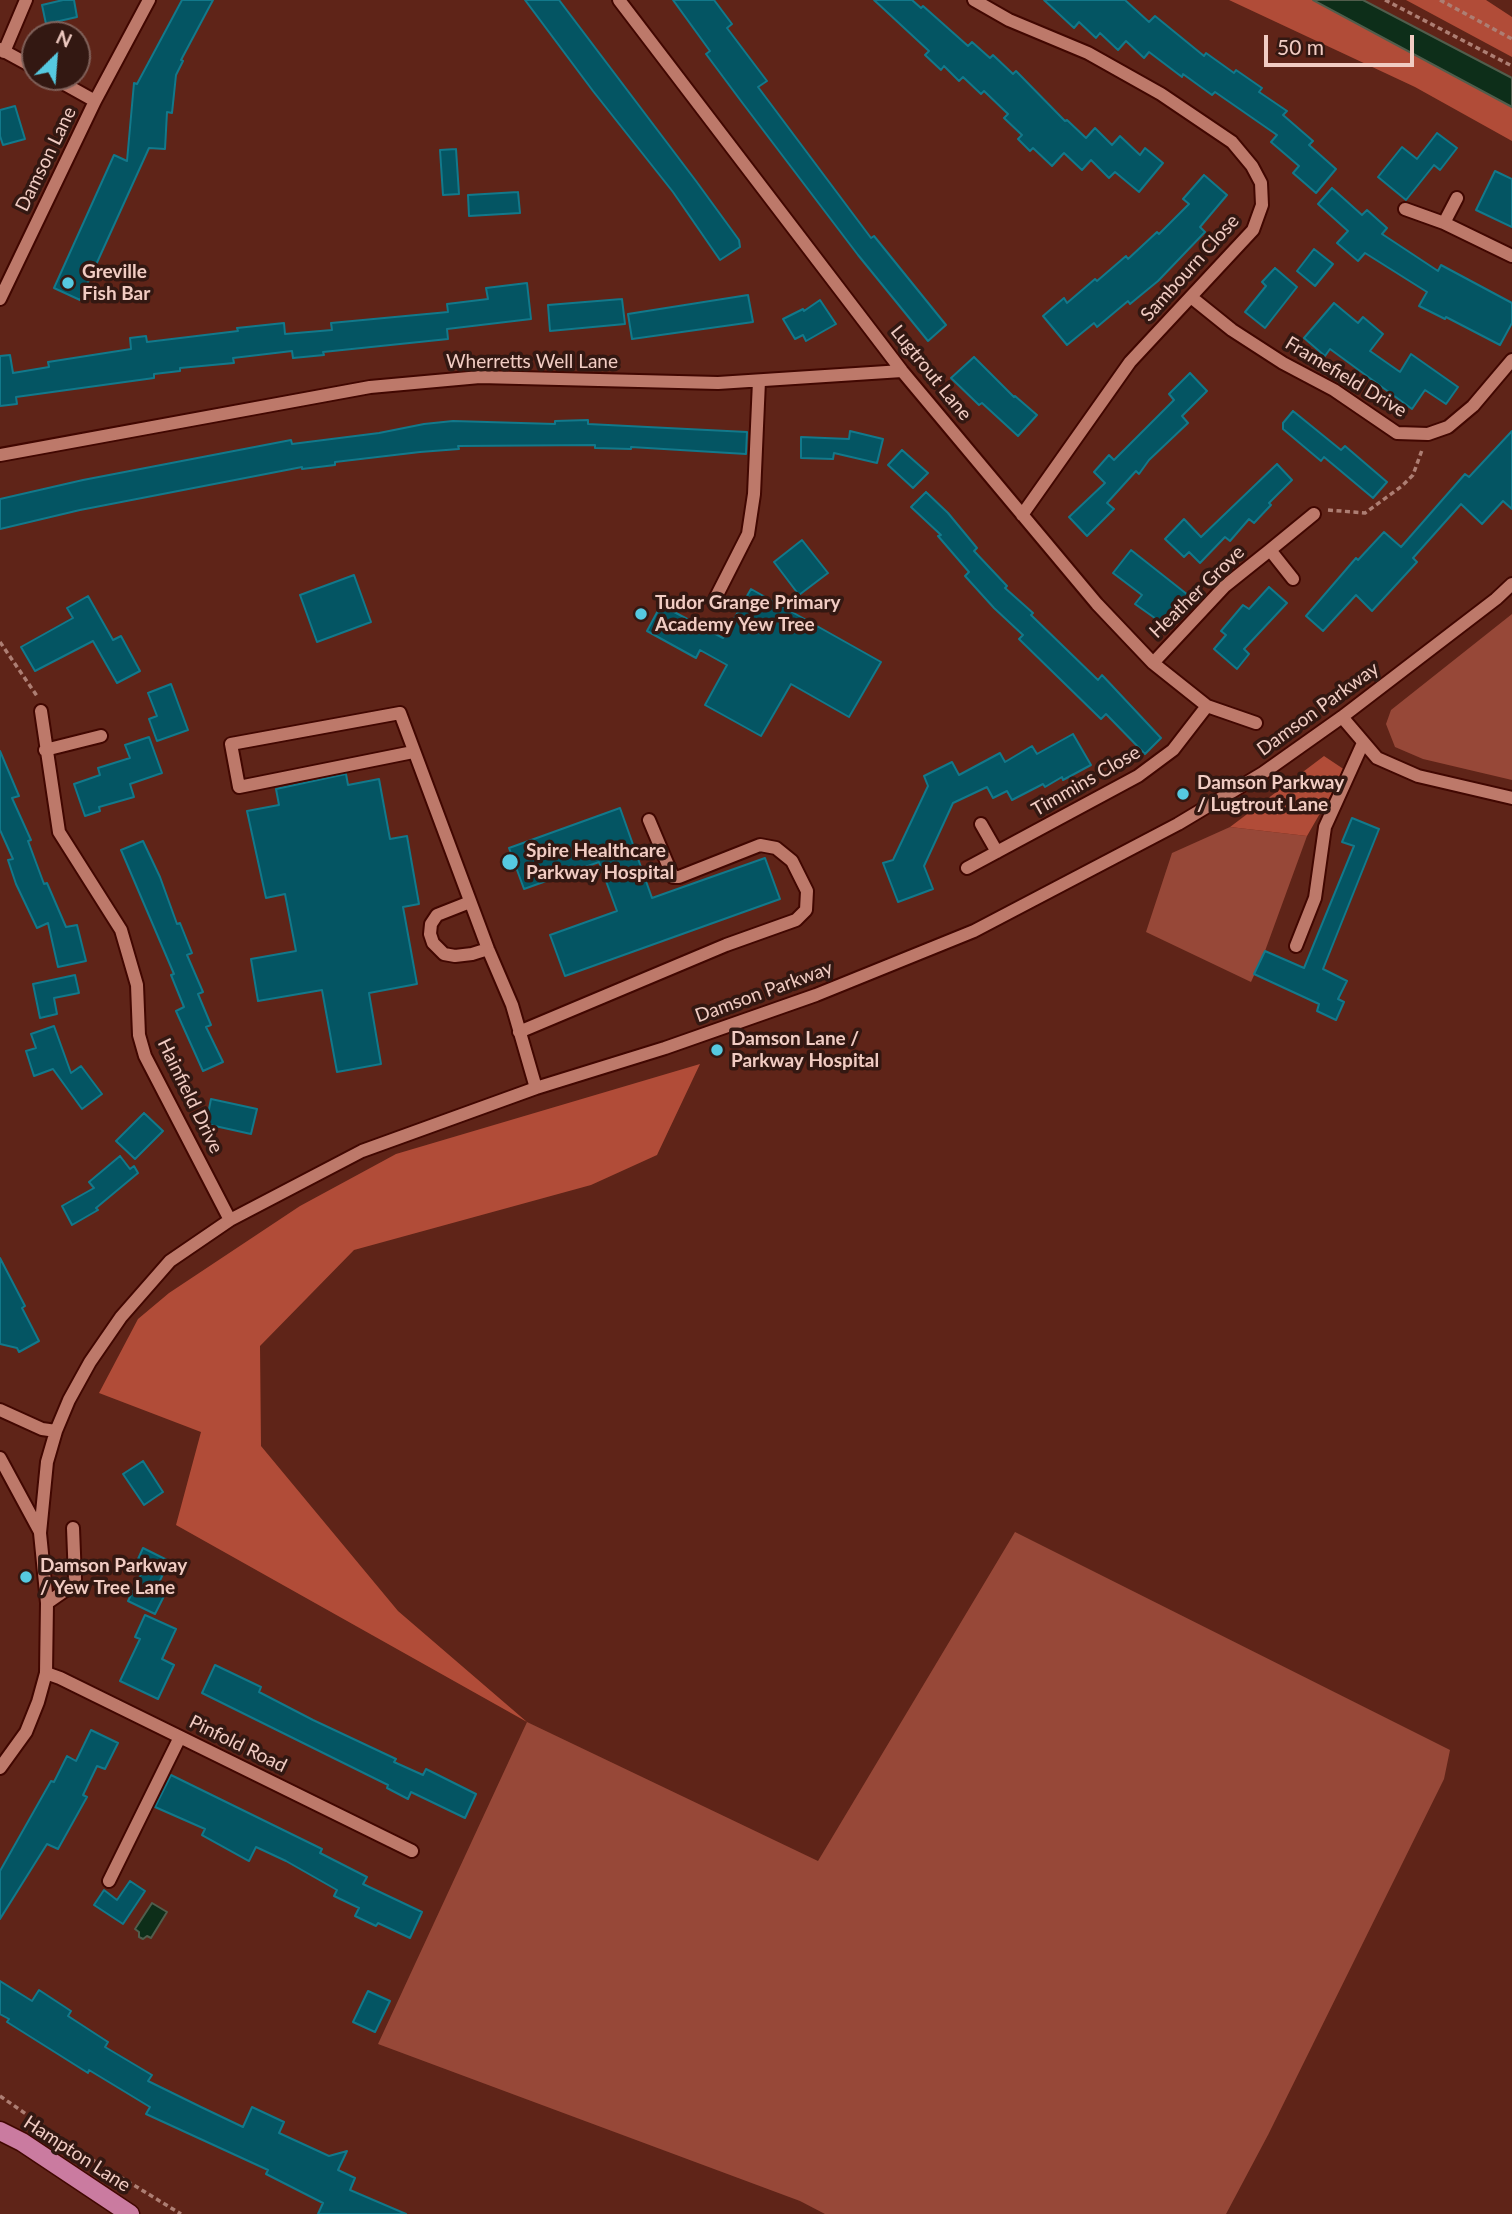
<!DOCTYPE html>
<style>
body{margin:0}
#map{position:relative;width:1512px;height:2214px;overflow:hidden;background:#5f2418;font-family:Lato,sans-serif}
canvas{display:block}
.north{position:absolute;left:21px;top:21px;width:70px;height:70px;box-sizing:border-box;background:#331812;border:2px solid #7f6059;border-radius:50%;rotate:25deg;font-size:19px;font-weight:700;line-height:28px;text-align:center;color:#f1ccc3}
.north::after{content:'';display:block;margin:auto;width:24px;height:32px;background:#56c9e0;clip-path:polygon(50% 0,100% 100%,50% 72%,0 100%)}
.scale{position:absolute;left:1264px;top:35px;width:150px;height:32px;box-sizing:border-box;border:4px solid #f1ccc3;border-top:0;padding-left:9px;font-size:21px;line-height:24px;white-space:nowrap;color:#f1ccc3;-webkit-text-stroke:5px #331812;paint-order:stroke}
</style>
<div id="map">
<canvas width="1512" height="2214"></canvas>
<div class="north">N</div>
<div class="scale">50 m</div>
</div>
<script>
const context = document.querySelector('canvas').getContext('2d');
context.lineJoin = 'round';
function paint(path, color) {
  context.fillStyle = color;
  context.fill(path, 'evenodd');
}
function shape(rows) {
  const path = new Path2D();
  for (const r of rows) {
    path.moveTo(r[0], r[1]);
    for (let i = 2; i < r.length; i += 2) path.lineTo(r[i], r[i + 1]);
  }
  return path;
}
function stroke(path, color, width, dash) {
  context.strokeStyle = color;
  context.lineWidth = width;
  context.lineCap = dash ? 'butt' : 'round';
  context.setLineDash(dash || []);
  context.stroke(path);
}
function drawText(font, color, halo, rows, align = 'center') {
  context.font = font + ' Lato,sans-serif';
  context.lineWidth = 7;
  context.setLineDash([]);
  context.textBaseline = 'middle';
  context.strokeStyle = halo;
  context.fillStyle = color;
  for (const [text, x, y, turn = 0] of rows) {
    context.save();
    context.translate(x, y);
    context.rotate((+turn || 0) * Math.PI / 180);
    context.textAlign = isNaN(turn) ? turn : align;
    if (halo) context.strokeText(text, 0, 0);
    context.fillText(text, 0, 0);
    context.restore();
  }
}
const green = shape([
 [1512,614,1512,780,1423,759,1395,747,1386,724,1391,710],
 [1230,827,1307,836,1265,951,1251,982,1146,932,1172,853],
 [1015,1532,1450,1750,1444,1779,1268,2135,1226,2214,825,2214,800,2201,378,2044,527,1722,818,1861]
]);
const forest = shape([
 [1229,0,1313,0,1416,54,1512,107,1512,141,1415,87],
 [1406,0,1486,0,1512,17,1512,57],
 [1324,756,1345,770,1307,836,1230,827],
 [700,1064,657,1155,591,1185,354,1250,260,1346,261,1446,398,1611,527,1722,176,1525,201,1432,99,1393,138,1319,169,1293,300,1206,396,1154]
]);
const water = shape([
 [1313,0,1363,0,1512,78,1512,107,1313,0],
 [152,1903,167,1912,151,1938,147,1936,143,1939,139,1937,139,1932,135,1929,152,1903]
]);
const building = shape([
 [63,0,74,0,77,17,46,24,42,5,63,0],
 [182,0,213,0,181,60,183,61,176,75,172,113,167,112,165,149,149,148,80,300,54,288,114,155,127,161,134,83,137,84,182,0],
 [525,0,559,0,696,181,739,240,740,247,720,260,673,192,593,91,525,0],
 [673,0,714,0,732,24,727,28,767,81,758,87,871,238,874,236,946,325,928,341,858,255,741,101,706,54,710,51,673,0],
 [874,0,912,0,921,8,923,6,968,46,972,42,990,58,993,55,1013,74,1016,71,1065,121,1067,120,1086,138,1095,128,1112,145,1120,136,1140,155,1145,148,1163,163,1139,192,1115,172,1109,178,1091,160,1082,170,1064,153,1052,166,1033,148,1030,151,1018,139,1022,135,1004,118,1008,114,984,91,981,94,963,77,959,81,944,66,941,70,925,55,929,51,874,0],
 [1044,0,1125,0,1149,22,1155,16,1204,56,1206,53,1234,73,1236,70,1262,88,1259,92,1287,111,1283,115,1313,141,1309,145,1336,169,1316,193,1293,173,1299,166,1271,142,1277,135,1215,92,1212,95,1183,74,1182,77,1149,52,1144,58,1126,41,1118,50,1100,33,1096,38,1079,22,1074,28,1044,0],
 [15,106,25,139,3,145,0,136,0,110,15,106],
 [1437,133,1457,148,1440,170,1434,165,1406,200,1378,177,1402,147,1417,159,1437,133],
 [456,149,459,194,443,195,440,150,456,149],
 [1495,171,1512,179,1512,227,1476,210,1495,171],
 [1204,175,1227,195,1200,227,1205,232,1158,281,1130,304,1128,301,1097,327,1094,323,1067,345,1043,316,1064,298,1067,303,1095,279,1097,281,1126,256,1128,259,1157,232,1159,234,1189,204,1183,199,1204,175],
 [1332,188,1362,215,1367,210,1387,228,1382,234,1438,271,1441,265,1512,303,1512,323,1500,345,1446,317,1445,319,1419,306,1427,292,1365,253,1358,261,1337,243,1348,231,1318,204,1332,188],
 [518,192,520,213,469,216,468,195,518,192],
 [1314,249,1333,264,1315,286,1297,271,1314,249],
 [1275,268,1297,287,1265,328,1245,312,1266,286,1262,282,1275,268],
 [527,283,531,319,447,329,448,339,323,352,324,355,293,358,292,351,233,358,234,363,180,368,180,371,154,374,154,378,16,397,17,404,0,406,0,356,10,355,13,373,49,367,48,362,131,349,130,338,146,336,147,342,238,331,237,328,284,323,285,334,332,330,331,323,448,312,447,304,488,299,486,288,527,283],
 [748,295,753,322,632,339,628,314,748,295],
 [622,299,625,324,550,331,548,305,622,299],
 [820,300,836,324,806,341,803,335,795,339,783,319,803,309,804,311,820,300],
 [1334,303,1358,323,1363,317,1383,334,1370,351,1400,372,1411,354,1458,387,1446,404,1425,390,1412,409,1330,349,1325,356,1304,338,1334,303],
 [974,357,1014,397,1015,396,1037,415,1018,436,982,403,979,405,951,378,974,357],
 [1190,373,1207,391,1182,416,1188,423,1149,460,1139,474,1136,471,1107,503,1114,509,1087,536,1069,517,1105,483,1094,472,1109,455,1114,460,1174,400,1169,394,1190,373],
 [1293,411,1341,450,1345,446,1387,482,1373,498,1324,457,1321,461,1283,429,1283,423,1293,411],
 [588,420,588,424,747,432,746,454,631,447,631,449,595,448,595,445,458,446,459,449,420,452,335,462,335,465,302,469,302,467,80,510,0,529,0,499,83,480,291,440,292,444,379,433,424,424,453,421,555,424,555,421,588,420],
 [850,431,883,439,877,463,834,453,833,459,801,458,801,437,849,439,850,431],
 [1512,431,1512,509,1503,501,1482,524,1461,504,1413,558,1417,562,1372,611,1356,595,1323,631,1306,616,1356,558,1358,560,1384,532,1401,547,1465,474,1469,477,1512,431],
 [902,450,928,473,913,488,888,465,902,450],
 [1277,464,1292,480,1269,503,1271,505,1254,523,1249,519,1230,541,1225,537,1200,563,1189,552,1184,557,1165,539,1184,519,1201,537,1277,464],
 [926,492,948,513,977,548,974,551,1007,586,1005,588,1033,613,1031,615,1098,680,1102,675,1161,738,1145,754,1106,714,1101,719,1019,639,1023,635,994,608,965,576,969,572,938,536,941,535,911,507,926,492],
 [802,540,828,573,799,595,774,562,802,540],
 [1131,550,1188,595,1166,626,1135,604,1142,595,1113,573,1131,550],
 [354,575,371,622,317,642,300,595,354,575],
 [1269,587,1287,603,1244,649,1249,654,1237,669,1214,649,1226,635,1221,631,1243,605,1249,609,1269,587],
 [751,589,881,662,849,717,791,684,761,736,705,705,727,665,700,650,696,658,647,631,661,605,723,638,751,589],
 [88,596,113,640,121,636,140,671,117,683,93,641,35,671,21,647,73,618,67,608,88,596],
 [171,684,188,730,157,741,149,719,157,716,148,693,171,684],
 [1073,734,1091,765,1063,780,1062,777,1045,787,1043,784,1012,800,1007,791,993,798,987,787,953,803,924,866,933,889,898,902,883,863,893,860,928,786,924,776,952,762,959,775,1000,753,1005,762,1032,746,1037,754,1073,734],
 [149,737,162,773,130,784,134,797,99,807,100,811,85,816,74,784,100,775,98,768,130,758,125,745,149,737],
 [0,751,19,796,12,798,31,840,28,841,44,884,47,883,66,927,77,925,86,961,58,967,48,923,37,928,16,884,8,860,13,859,0,830,0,751],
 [346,774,348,785,379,779,390,839,407,836,419,904,403,907,417,984,369,993,381,1064,337,1072,322,990,258,1001,251,959,296,951,285,894,266,898,247,811,279,805,276,789,346,774],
 [620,808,652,898,765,858,780,899,565,976,550,935,617,911,599,862,524,889,509,848,620,808],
 [1352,818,1379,829,1323,969,1347,981,1338,999,1344,1002,1336,1020,1317,1011,1319,1004,1254,974,1265,951,1304,968,1354,846,1342,842,1352,818],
 [143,841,160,877,177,924,180,923,192,953,187,955,203,992,198,994,211,1025,206,1027,223,1062,203,1071,176,1011,184,1007,171,975,174,974,121,850,143,841],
 [75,975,79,993,54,998,57,1014,40,1018,33,984,75,975],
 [54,1026,71,1073,81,1066,102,1094,82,1109,53,1069,34,1076,26,1051,36,1048,31,1034,54,1026],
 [211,1099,257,1109,251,1134,206,1124,211,1099],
 [144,1113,163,1131,135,1159,116,1141,144,1113],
 [120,1156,130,1169,134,1166,138,1173,96,1208,98,1210,72,1225,62,1206,94,1188,89,1182,120,1156],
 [0,1258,25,1306,22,1308,39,1341,19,1352,17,1348,0,1344,0,1258],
 [143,1461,163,1492,144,1505,123,1474,143,1461],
 [143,1548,169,1561,157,1587,166,1592,155,1614,128,1601,142,1572,134,1568,143,1548],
 [145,1615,176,1629,162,1659,174,1665,158,1699,120,1681,140,1639,135,1637,145,1615],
 [215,1665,261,1687,259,1692,313,1720,396,1759,394,1762,423,1775,426,1769,476,1794,465,1818,411,1792,408,1799,387,1788,388,1785,202,1693,215,1665],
 [91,1730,118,1743,105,1769,97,1766,83,1795,87,1797,58,1849,47,1844,0,1919,0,1871,51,1781,54,1782,67,1756,76,1761,91,1730],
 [171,1775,322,1849,320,1853,367,1877,363,1884,422,1912,410,1938,378,1923,376,1926,355,1916,359,1908,334,1896,337,1890,286,1861,256,1847,249,1861,202,1835,205,1829,155,1807,171,1775],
 [130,1881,145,1891,123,1924,94,1905,104,1890,117,1900,130,1881],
 [0,1981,32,2001,39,1990,71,2011,68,2016,108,2042,105,2047,152,2075,148,2081,201,2107,243,2127,252,2107,284,2122,279,2133,329,2156,347,2151,338,2170,355,2178,350,2190,406,2214,318,2214,323,2203,266,2174,268,2170,146,2114,150,2107,89,2070,88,2073,7,2022,9,2019,0,2014,0,1981],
 [368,1991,390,2001,375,2032,353,2022,368,1991]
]);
const path = shape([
 [1385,0,1512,66],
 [1440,0,1512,39],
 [1328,510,1365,513,1402,486,1413,475,1422,450],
 [0,642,37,696],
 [0,2096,91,2159,181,2214]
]);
const minor = shape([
 [619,0,902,371,1097,604,1153,663,1207,706,1256,723],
 [974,0,1009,20,1088,53,1161,94,1232,142,1252,166,1261,183,1262,205,1253,230,1130,362,1022,515],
 [0,49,35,68],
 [4,52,26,0],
 [52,77,95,101],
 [1405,209,1444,223,1512,256],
 [1444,223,1457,198],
 [1191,297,1232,330,1283,363,1334,390,1397,433,1428,434,1448,427,1473,406,1512,360],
 [0,299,95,101,149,0],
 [0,455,370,387,480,377,718,383,902,371],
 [1270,550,1314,514],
 [716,597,748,534,754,494,759,381],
 [1153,663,1225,586,1270,550,1293,579],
 [41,711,59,832,121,930,137,985,139,1035,145,1056,230,1220],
 [1342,717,1377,758,1418,776,1512,798],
 [45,750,101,736],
 [413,752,239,787,231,744,400,713,488,949,512,1005,536,1088],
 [981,824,997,852],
 [967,868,1138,776,1173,750,1207,706],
 [470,902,437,915,431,924,430,934,433,943,444,954,455,956,472,954,488,949],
 [1296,946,1315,898,1325,827,1363,743],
 [519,1032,726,945,796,920,806,910,807,891,792,861,776,848,760,845,679,877,673,877,649,820],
 [0,1410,42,1429,56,1431],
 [0,1458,40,1532],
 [47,1603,70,1587,75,1579,73,1528],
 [46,1673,60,1678,412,1851],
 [0,1768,26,1732,38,1702,46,1673,47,1603,40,1533,47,1462,56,1431,69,1400,90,1362,121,1317,170,1261,230,1220,362,1151,536,1088,665,1048,816,995,974,931,1178,824,1263,773,1342,717,1496,599,1512,584],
 [109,1881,180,1737]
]);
const major = shape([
 [0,2131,22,2142,130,2214]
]);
const markers = [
 [68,283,7,"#56c9e0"],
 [641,614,7,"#56c9e0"],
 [1183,794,7,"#56c9e0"],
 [510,862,9,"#56c9e0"],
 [717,1050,7,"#56c9e0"],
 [26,1577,7,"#56c9e0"]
];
const streetNames = [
 ["Damson Lane",46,159,-64],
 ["Sambourn Close",1190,268,-48],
 ["Wherretts Well Lane",532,362],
 ["Lugtrout Lane",931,373,51],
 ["Framefield Drive",1346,377,31],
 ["Heather Grove",1197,592,-44],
 ["Damson Parkway",1318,709,-36],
 ["Timmins Close",1086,781,-30],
 ["Damson Parkway",764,992,-20],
 ["Hainfield Drive",190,1096,64],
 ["Pinfold Road",238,1744,26],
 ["Hampton Lane",77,2154,33]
];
const poiNames = [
 ["Greville",82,272],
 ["Fish Bar",82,294],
 ["Tudor Grange Primary",655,603],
 ["Academy Yew Tree",655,625],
 ["Damson Parkway",1197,783],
 ["/ Lugtrout Lane",1197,805],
 ["Spire Healthcare",526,851],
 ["Parkway Hospital",526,873],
 ["Damson Lane /",731,1039],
 ["Parkway Hospital",731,1061],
 ["Damson Parkway",40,1566],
 ["/ Yew Tree Lane",40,1588]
];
paint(green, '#974838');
paint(forest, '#b14c38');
paint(water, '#0d2e19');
stroke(water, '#515d4c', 2);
paint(building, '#045563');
stroke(building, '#12798b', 2);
stroke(minor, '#410701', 16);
stroke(major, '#410701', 21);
stroke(path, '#ad7e73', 3.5, [5, 3.5]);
stroke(minor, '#bd796a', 12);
stroke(major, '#ca7ba0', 18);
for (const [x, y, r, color] of markers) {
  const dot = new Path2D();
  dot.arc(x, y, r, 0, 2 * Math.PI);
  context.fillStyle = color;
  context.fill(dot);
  stroke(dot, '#331812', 2.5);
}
drawText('19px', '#f1ccc3', '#331812', streetNames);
drawText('bold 19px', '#f1ccc3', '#331812', poiNames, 'left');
</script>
